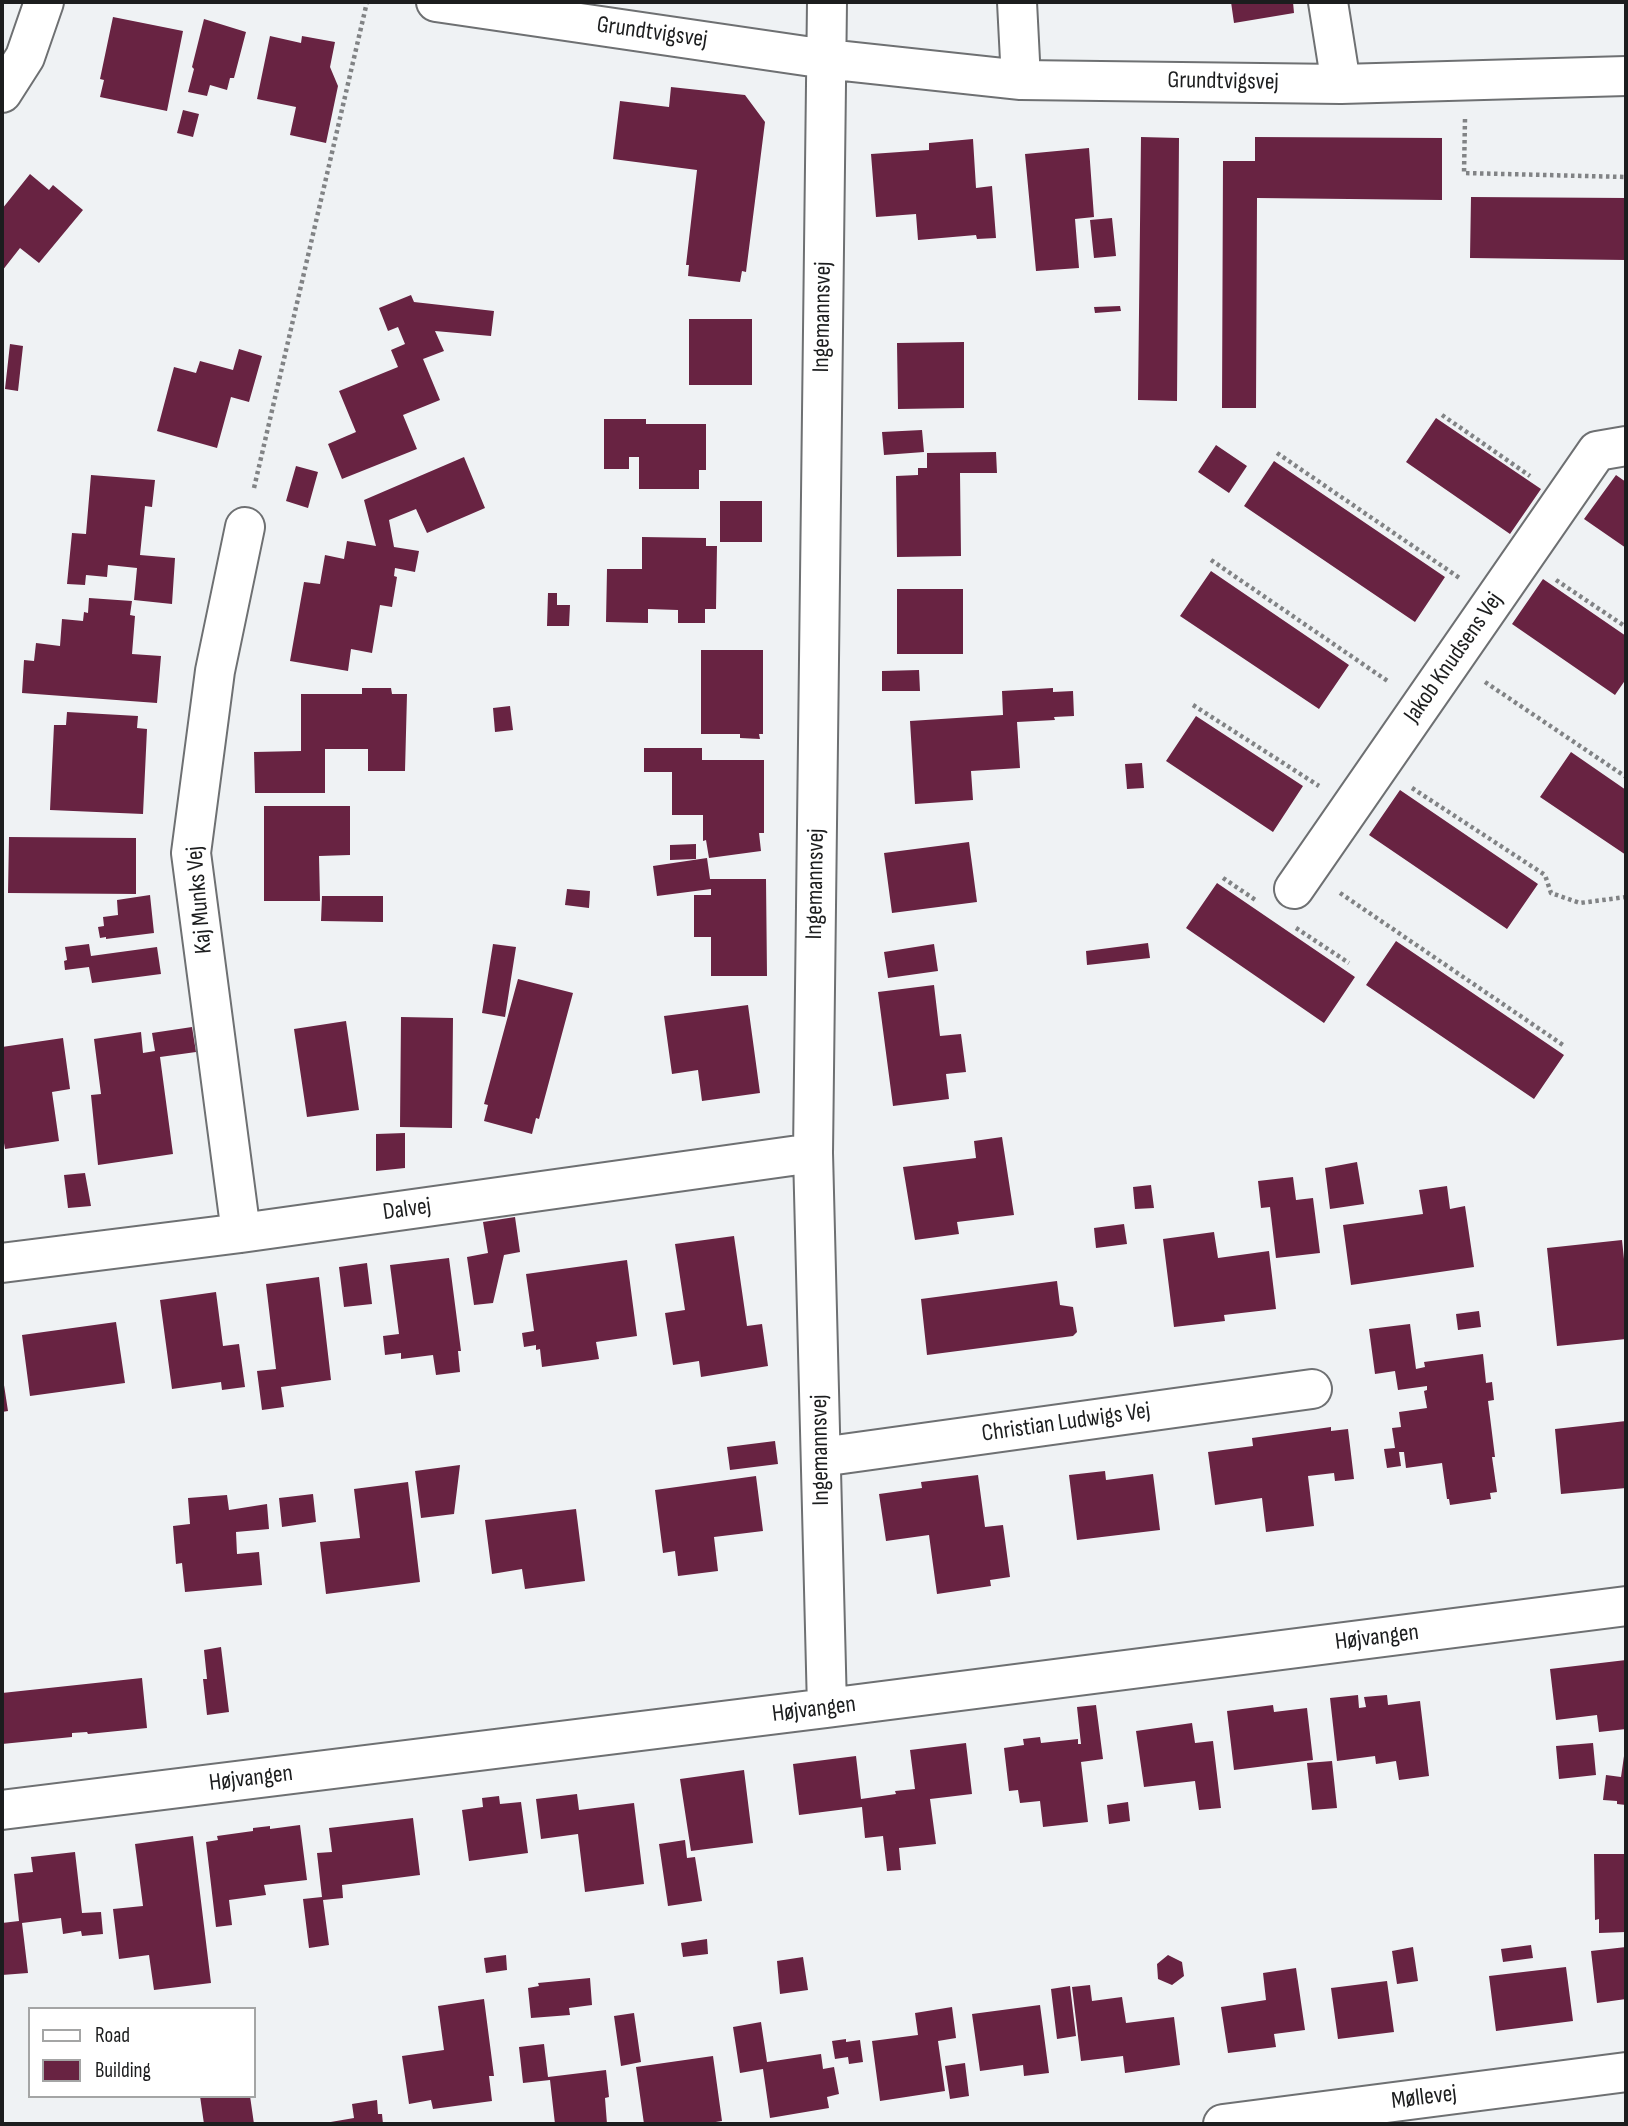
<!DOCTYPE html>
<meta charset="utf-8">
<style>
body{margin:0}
#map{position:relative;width:1628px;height:2126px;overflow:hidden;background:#eff2f4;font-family:"Sofia Sans Condensed",sans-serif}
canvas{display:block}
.frame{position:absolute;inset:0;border:4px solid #1c1d1e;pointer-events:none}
.legend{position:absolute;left:28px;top:2007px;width:228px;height:91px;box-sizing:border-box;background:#fff;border:2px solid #a4a5a5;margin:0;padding:9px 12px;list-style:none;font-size:21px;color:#1c1d1e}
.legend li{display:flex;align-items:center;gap:14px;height:35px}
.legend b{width:35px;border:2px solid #a4a5a5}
</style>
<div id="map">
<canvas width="1628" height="2126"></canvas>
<div class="frame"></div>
<ul class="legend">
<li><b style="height:9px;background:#fff"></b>Road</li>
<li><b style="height:19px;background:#682342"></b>Building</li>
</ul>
</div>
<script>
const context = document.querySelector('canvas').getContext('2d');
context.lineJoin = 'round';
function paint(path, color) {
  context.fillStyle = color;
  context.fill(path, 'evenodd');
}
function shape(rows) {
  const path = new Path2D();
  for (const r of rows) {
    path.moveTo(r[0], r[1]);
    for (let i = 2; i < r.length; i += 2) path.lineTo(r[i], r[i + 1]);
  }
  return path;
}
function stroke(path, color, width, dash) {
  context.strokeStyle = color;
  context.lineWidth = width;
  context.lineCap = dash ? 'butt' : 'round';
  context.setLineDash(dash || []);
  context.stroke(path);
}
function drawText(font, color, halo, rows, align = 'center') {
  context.font = font + ' "Sofia Sans Condensed",sans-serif';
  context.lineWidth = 7;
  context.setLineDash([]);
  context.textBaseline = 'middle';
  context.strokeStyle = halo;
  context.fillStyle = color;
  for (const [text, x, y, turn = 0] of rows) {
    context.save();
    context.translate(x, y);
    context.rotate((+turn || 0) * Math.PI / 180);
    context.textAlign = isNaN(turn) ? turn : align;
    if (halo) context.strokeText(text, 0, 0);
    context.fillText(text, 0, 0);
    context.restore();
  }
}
const building = shape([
 [1231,2,1293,2,1294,13,1234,23],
 [113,17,183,31,167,111,100,97,104,80,100,79],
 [204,19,246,32,234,78,230,78,227,90,210,85,207,96,188,92,194,69,192,67],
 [270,36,301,43,302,36,335,42,330,67,338,86,326,143,290,135,296,107,257,99],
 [671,87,745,95,765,122,746,272,742,271,740,282,688,276,689,265,686,265,697,170,613,159,620,101,669,107],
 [183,110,199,114,193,137,177,133],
 [1141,137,1179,138,1177,401,1138,400],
 [1255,137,1442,138,1442,200,1257,198,1256,408,1222,408,1223,161,1255,161],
 [973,139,976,188,992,186,996,238,977,239,976,235,918,240,916,214,876,217,871,154,929,150,929,143],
 [1089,148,1094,217,1075,219,1079,268,1036,271,1025,154],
 [30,174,49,190,53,185,83,210,39,263,20,248,2,271,2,209],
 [1471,197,1626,198,1626,260,1470,258],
 [1112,218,1116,256,1094,258,1090,220],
 [411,295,414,302,494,311,491,336,435,331,444,351,423,359,440,400,403,415,417,449,342,479,328,444,356,432,339,391,398,367,391,350,405,344,398,327,388,331,379,308],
 [1120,306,1121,311,1095,313,1094,307],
 [689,319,752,319,752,385,689,385],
 [964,342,964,408,898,409,897,343],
 [10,344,23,346,18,391,5,389],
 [239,349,262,356,249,402,231,397,217,448,157,431,174,367,196,373,200,361,233,370],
 [1436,418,1541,489,1510,534,1406,462],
 [604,419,646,419,646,424,706,424,706,470,699,470,699,489,639,489,639,457,629,457,629,469,604,469],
 [922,430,924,452,884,455,882,432],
 [1216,445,1247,466,1229,493,1198,472],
 [996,452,997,473,960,473,961,556,897,557,896,476,918,475,918,468,927,468,927,453],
 [464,457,485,508,427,533,416,509,389,520,394,547,419,551,415,572,395,568,394,576,397,577,392,607,380,605,372,653,351,649,348,671,290,661,304,582,320,584,325,555,344,559,347,541,376,546,364,500],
 [1274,461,1445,577,1415,622,1244,506],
 [296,466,318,472,308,508,286,501],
 [91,475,155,480,152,507,145,506,140,555,175,558,172,604,134,600,137,568,108,565,107,577,86,575,85,585,67,584,72,533,86,534],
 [1616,475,1626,482,1626,548,1584,519],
 [720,501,762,501,762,542,720,542],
 [642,537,706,538,706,546,717,546,716,609,705,609,705,623,678,623,678,610,648,609,648,623,606,622,607,569,642,569],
 [1211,571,1349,665,1319,709,1180,616],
 [1543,579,1626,636,1626,679,1615,695,1512,624],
 [897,589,963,589,963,654,897,654],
 [548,593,557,593,557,605,570,605,569,626,547,626],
 [89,598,132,601,130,615,135,616,132,654,161,656,157,703,22,693,24,660,34,661,36,643,60,646,62,619,83,621,84,612,88,613],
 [701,650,763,650,763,734,759,734,760,739,740,738,740,734,701,734],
 [919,670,920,691,882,691,882,671],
 [362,688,391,688,392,694,407,694,405,771,368,771,368,749,325,749,325,793,255,793,254,752,301,751,301,694,362,694],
 [1053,688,1053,692,1073,691,1074,716,1054,717,1055,720,1017,722,1020,768,971,771,973,800,915,804,910,721,1003,715,1002,691],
 [510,706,513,730,495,732,493,708],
 [67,712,138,716,137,728,147,729,143,814,50,810,54,725,66,725],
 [1196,716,1303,786,1273,832,1166,761],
 [644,748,702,748,702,760,764,760,764,833,759,833,761,851,709,858,706,840,703,841,703,815,672,815,672,772,644,772],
 [1571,752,1626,790,1626,855,1540,797],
 [1142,763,1144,788,1127,789,1125,764],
 [1400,790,1538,884,1507,929,1369,835],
 [264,806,350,806,350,855,319,856,320,901,264,901],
 [9,837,136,838,136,894,8,893],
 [969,842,977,902,892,913,884,853],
 [696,844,696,859,670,860,670,845],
 [707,858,710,879,766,879,767,976,711,976,711,937,694,937,694,895,711,895,711,889,657,896,653,866],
 [1217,883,1355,977,1324,1023,1186,928],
 [567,889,590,891,589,908,565,905],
 [150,895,154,933,106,939,106,937,100,938,98,927,104,926,103,917,118,915,117,900],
 [322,896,383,896,383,922,321,921],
 [1396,941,1564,1055,1534,1099,1366,985],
 [1148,943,1150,958,1087,965,1086,951],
 [89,944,91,956,157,947,161,974,92,983,89,967,65,970,64,961,67,960,65,947],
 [493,944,516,947,505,1017,482,1013],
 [934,944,938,971,888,978,884,952],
 [518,979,573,993,539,1119,536,1118,532,1134,484,1121,488,1105,484,1104],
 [934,985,940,1036,961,1034,966,1072,946,1074,949,1099,893,1106,878,992],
 [748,1005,760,1093,702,1101,698,1070,672,1074,664,1016],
 [401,1017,453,1018,452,1128,400,1127],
 [346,1021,359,1110,307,1117,294,1029],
 [192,1027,196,1052,160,1057,173,1154,98,1165,91,1095,101,1094,94,1039,141,1032,143,1053,155,1051,152,1033],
 [63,1038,70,1089,52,1092,59,1141,5,1149,2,1131,2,1047],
 [405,1133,405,1168,376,1171,376,1134],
 [1002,1137,1014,1215,957,1222,959,1234,915,1240,903,1167,976,1158,974,1141],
 [1357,1162,1364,1204,1330,1209,1325,1168],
 [85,1173,91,1206,68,1208,64,1175],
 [1293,1177,1296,1200,1313,1198,1320,1253,1276,1258,1270,1207,1261,1208,1258,1181],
 [1151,1185,1154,1208,1135,1209,1133,1187],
 [1447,1186,1450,1209,1465,1206,1474,1267,1351,1285,1343,1225,1423,1214,1419,1190],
 [515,1217,520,1252,504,1255,493,1303,474,1305,467,1257,488,1253,483,1222],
 [1124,1224,1127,1244,1096,1248,1094,1228],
 [1214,1232,1218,1258,1269,1251,1276,1309,1224,1315,1225,1321,1174,1327,1163,1239],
 [734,1236,747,1326,762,1324,768,1366,701,1377,699,1361,673,1365,665,1313,685,1310,675,1244],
 [1622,1240,1626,1278,1626,1339,1557,1346,1547,1248],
 [449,1258,461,1351,458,1351,460,1372,436,1375,433,1355,401,1359,401,1353,385,1355,383,1336,399,1334,390,1265],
 [627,1260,637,1336,596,1342,599,1359,542,1367,540,1349,536,1350,536,1345,524,1347,522,1333,534,1331,526,1274],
 [367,1263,372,1304,344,1307,339,1267],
 [319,1277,331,1380,281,1387,284,1407,262,1410,257,1371,276,1369,266,1284],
 [1057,1281,1060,1305,1073,1307,1077,1332,1073,1336,927,1355,921,1299],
 [216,1292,223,1346,239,1344,245,1387,222,1390,221,1382,172,1389,160,1300],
 [1479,1311,1481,1327,1458,1330,1456,1314],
 [116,1322,125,1383,30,1396,22,1335],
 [1410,1324,1416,1369,1425,1367,1424,1362,1483,1354,1486,1383,1492,1382,1494,1400,1488,1401,1495,1457,1492,1457,1497,1492,1490,1493,1491,1499,1450,1505,1449,1499,1447,1499,1442,1463,1406,1468,1404,1452,1399,1452,1401,1466,1387,1468,1384,1449,1395,1448,1392,1428,1401,1427,1399,1412,1427,1408,1424,1391,1427,1390,1427,1386,1398,1390,1395,1371,1375,1374,1369,1329],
 [2,1372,8,1411,2,1412],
 [1626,1421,1626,1488,1561,1494,1555,1429],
 [1331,1427,1331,1431,1348,1429,1354,1479,1335,1481,1334,1473,1308,1476,1314,1526,1266,1532,1262,1498,1215,1505,1208,1452,1253,1446,1252,1438],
 [775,1441,778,1464,730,1470,727,1447],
 [460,1465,454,1514,421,1518,415,1471],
 [1105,1471,1106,1480,1153,1474,1160,1530,1077,1540,1069,1475],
 [978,1475,985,1527,1003,1525,1010,1577,990,1580,991,1586,937,1594,929,1535,886,1541,879,1494,922,1488,921,1482],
 [756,1476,763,1531,714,1537,718,1571,678,1576,675,1551,663,1553,655,1490],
 [408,1482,420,1582,326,1594,320,1542,360,1538,354,1489],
 [313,1494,316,1522,282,1527,279,1498],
 [227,1495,229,1510,267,1504,269,1529,236,1532,237,1554,259,1552,262,1585,185,1592,182,1563,176,1564,173,1526,190,1524,188,1498],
 [576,1509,585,1581,525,1589,522,1569,492,1574,485,1520],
 [221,1647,229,1712,207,1715,203,1679,207,1679,204,1650],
 [1626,1660,1626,1729,1599,1732,1597,1715,1556,1720,1550,1669],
 [142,1678,147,1728,88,1734,87,1732,72,1733,72,1737,2,1744,2,1693],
 [1358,1695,1359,1708,1366,1707,1364,1697,1387,1695,1388,1705,1420,1701,1429,1776,1399,1780,1396,1761,1376,1764,1375,1756,1337,1761,1330,1698],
 [1096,1705,1103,1759,1081,1762,1088,1822,1043,1827,1040,1801,1020,1803,1018,1790,1009,1791,1004,1748,1024,1745,1023,1739,1040,1737,1041,1743,1078,1739,1078,1744,1081,1744,1077,1707],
 [1273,1705,1274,1712,1307,1708,1313,1760,1234,1770,1227,1711],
 [1192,1723,1195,1743,1213,1741,1221,1808,1199,1810,1195,1781,1144,1787,1136,1731],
 [966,1743,972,1794,930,1799,936,1844,899,1848,901,1870,887,1871,883,1836,865,1838,862,1807,799,1815,793,1764,856,1756,861,1799,896,1794,895,1791,915,1789,910,1750],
 [1593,1743,1596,1775,1559,1779,1556,1746],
 [1625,1749,1626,1749,1626,1805,1617,1804,1617,1801,1603,1800,1606,1775,1621,1777],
 [1332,1761,1337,1808,1312,1810,1307,1763],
 [744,1770,753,1843,691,1851,680,1779],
 [577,1794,579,1810,634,1803,644,1884,585,1892,578,1834,541,1839,536,1799],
 [499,1796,500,1804,521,1802,528,1853,469,1861,462,1810,483,1807,482,1798],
 [1128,1802,1130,1821,1109,1824,1107,1805],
 [413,1818,420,1875,342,1885,343,1898,323,1900,329,1945,309,1948,303,1899,322,1897,317,1853,332,1852,329,1828],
 [300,1825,307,1880,264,1885,266,1895,229,1900,232,1925,216,1927,206,1842,218,1840,217,1836,253,1831,253,1828,270,1826,270,1829],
 [193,1836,211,1983,154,1990,149,1955,119,1959,113,1909,143,1906,135,1844],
 [685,1840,687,1858,695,1857,702,1901,668,1906,659,1844],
 [75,1852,82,1913,101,1912,103,1934,82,1936,81,1931,63,1934,61,1918,22,1923,28,1973,2,1975,2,1923,19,1921,14,1874,33,1872,31,1857],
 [1594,1854,1626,1854,1626,1932,1599,1933,1599,1919,1595,1920],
 [707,1939,708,1954,683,1957,681,1943],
 [1531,1945,1533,1958,1503,1962,1501,1949],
 [1413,1947,1418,1981,1397,1984,1392,1951],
 [1626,1947,1626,1999,1597,2003,1591,1951],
 [506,1955,507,1970,486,1973,484,1958],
 [1168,1955,1182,1962,1184,1976,1172,1985,1158,1979,1157,1964],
 [803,1957,808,1990,780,1994,777,1961],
 [1566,1967,1573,2021,1496,2031,1489,1976],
 [1296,1968,1305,2030,1274,2034,1276,2047,1228,2053,1221,2007,1266,2000,1263,1973],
 [590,1978,592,2005,569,2008,570,2015,531,2018,528,1988,539,1986,538,1983],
 [1387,1981,1394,2032,1338,2039,1331,1988],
 [1090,1985,1092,2001,1122,1997,1126,2023,1174,2017,1180,2065,1125,2073,1123,2056,1081,2061,1072,1987],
 [1070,1986,1076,2036,1057,2039,1051,1989],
 [484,1999,494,2076,489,2076,492,2101,433,2109,431,2100,409,2104,402,2056,444,2050,438,2006],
 [1040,2005,1049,2073,1024,2076,1023,2065,980,2071,972,2014],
 [952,2007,956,2038,938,2041,945,2091,880,2101,872,2041,918,2035,915,2013],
 [634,2013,641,2062,621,2066,614,2016],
 [761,2022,767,2062,821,2054,823,2069,834,2067,839,2094,827,2097,829,2108,770,2118,763,2069,740,2073,733,2027],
 [846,2039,846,2042,860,2040,863,2062,849,2064,848,2057,835,2059,832,2041],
 [544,2044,548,2077,606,2070,609,2097,605,2098,607,2124,555,2124,550,2080,523,2083,519,2047],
 [713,2056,722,2121,703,2124,644,2124,636,2067],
 [965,2063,969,2096,950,2099,945,2066],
 [200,2096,250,2096,254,2124,204,2124],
 [377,2100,378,2114,382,2114,383,2124,319,2124,354,2118,352,2104]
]);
const path = shape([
 [1465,119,1464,173,1626,177],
 [1442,415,1530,476],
 [1277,453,1461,579],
 [254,488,367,2],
 [1211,560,1389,682],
 [1556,580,1626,627],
 [1485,682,1626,777],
 [1193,705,1319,786],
 [1412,788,1545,875,1551,893,1580,903,1626,897],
 [1223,878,1257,901],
 [1340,893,1563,1045],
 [1296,928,1349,963]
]);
const street = shape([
 [436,2,826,59,1021,80,1341,84,1626,76],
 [827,2,813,1153,827,1708],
 [1017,2,1021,80],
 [1328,2,1341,84],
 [2,93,25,57,44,2],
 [1294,889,1597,451,1626,446],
 [241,1233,191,853,215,671,245,527],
 [2,1263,241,1233,813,1153],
 [821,1457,1312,1389],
 [2,1810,827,1708,1626,1606]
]);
const secondary = shape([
 [1223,2124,1626,2072]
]);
const streetNames = [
 ["Grundtvigsvej",652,33,8],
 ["Grundtvigsvej",1223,82,1],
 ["Ingemannsvej",823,317,-89],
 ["Jakob Knudsens Vej",1454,658,-55],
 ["Ingemannsvej",816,884,-89],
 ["Kaj Munks Vej",200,900,-95],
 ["Dalvej",407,1210,-8],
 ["Christian Ludwigs Vej",1066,1423,-8],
 ["Ingemannsvej",821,1450,-91],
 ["Højvangen",1377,1638,-7],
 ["Højvangen",814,1710,-7],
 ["Højvangen",251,1779,-7],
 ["Møllevej",1424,2098,-7]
];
paint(building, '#682342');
stroke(street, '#6e7072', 42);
stroke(secondary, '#6e7072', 42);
stroke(path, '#818385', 4.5, [3.5, 3.5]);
stroke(street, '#fff', 38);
stroke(secondary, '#fff', 38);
drawText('24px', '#1c1d1e', '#fff', streetNames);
</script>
